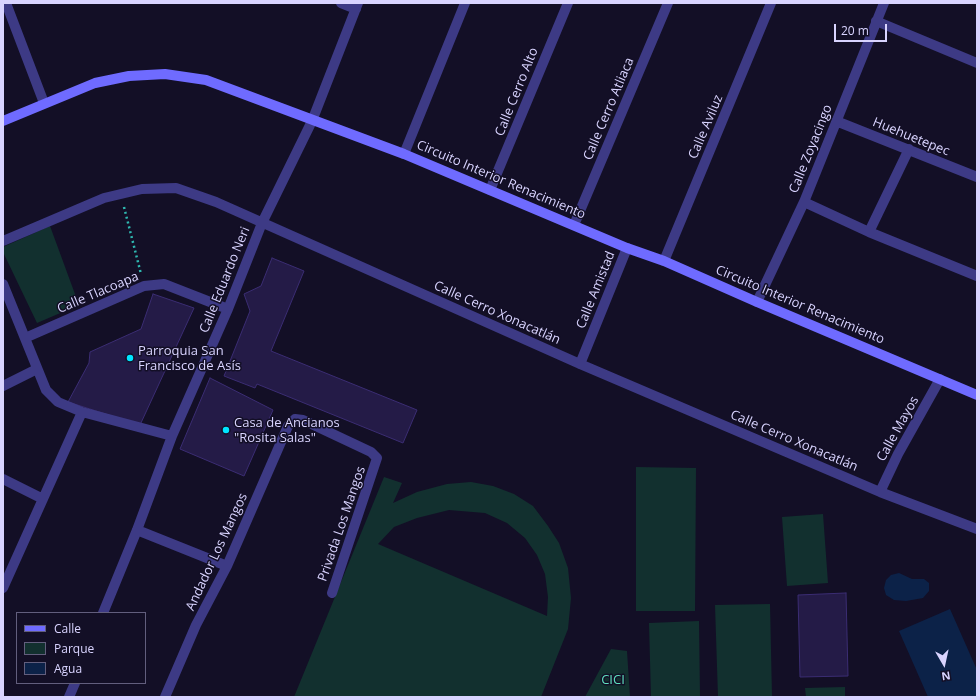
<!DOCTYPE html>
<meta charset="utf-8">
<style>
body{margin:0}
#map{position:relative;width:980px;height:700px;overflow:hidden;background:#130f26;font-family:"Open Sans",sans-serif}
canvas{display:block}
.frame{position:absolute;inset:0;border:4px solid #d9d4ff;pointer-events:none}
.legend{position:absolute;left:16px;top:612px;width:130px;height:72px;box-sizing:border-box;background:#130f26;border:1px solid #625e7d;margin:0;padding:5px 7px;list-style:none;font-size:12px;color:#d9d4ff}
.legend li{display:flex;align-items:center;gap:8px;height:20px}
.legend b{width:20px;border:1px solid #625e7d}
.north{position:absolute;left:924px;top:644px;width:40px;height:40px;-webkit-text-stroke:3px #130f26;paint-order:stroke;rotate:171deg;font-size:11px;font-weight:700;line-height:16px;text-align:center;color:#d9d4ff}
.north::after{content:'';display:block;margin:auto;width:14px;height:18px;background:#d9d4ff;clip-path:polygon(50% 0,100% 100%,50% 72%,0 100%)}
.scale{position:absolute;left:834px;top:24px;width:53px;height:18px;box-sizing:border-box;border:2px solid #d9d4ff;border-top:0;padding-left:5px;font-size:12px;line-height:14px;white-space:nowrap;color:#d9d4ff;-webkit-text-stroke:3px #130f26;paint-order:stroke}
</style>
<div id="map">
<canvas width="980" height="700"></canvas>
<div class="frame"></div>
<ul class="legend">
<li><b style="height:5px;background:#6f6bff"></b>Calle</li>
<li><b style="height:11px;background:#12302f"></b>Parque</li>
<li><b style="height:11px;background:#0c2248"></b>Agua</li>
</ul>
<div class="north">N</div>
<div class="scale">20 m</div>
</div>
<script>
const context = document.querySelector('canvas').getContext('2d');
context.lineJoin = 'round';
function paint(path, color) {
  context.fillStyle = color;
  context.fill(path, 'evenodd');
}
function shape(rows) {
  const path = new Path2D();
  for (const r of rows) {
    path.moveTo(r[0], r[1]);
    for (let i = 2; i < r.length; i += 2) path.lineTo(r[i], r[i + 1]);
  }
  return path;
}
function stroke(path, color, width, dash) {
  context.strokeStyle = color;
  context.lineWidth = width;
  context.lineCap = dash ? 'butt' : 'round';
  context.setLineDash(dash || []);
  context.stroke(path);
}
function drawText(font, color, halo, rows, align = 'center') {
  context.font = font + ' "Open Sans",sans-serif';
  context.lineWidth = 3;
  context.setLineDash([]);
  context.textBaseline = 'middle';
  context.strokeStyle = halo;
  context.fillStyle = color;
  for (const [text, x, y, turn = 0] of rows) {
    context.save();
    context.translate(x, y);
    context.rotate((+turn || 0) * Math.PI / 180);
    context.textAlign = isNaN(turn) ? turn : align;
    if (halo) context.strokeText(text, 0, 0);
    context.fillText(text, 0, 0);
    context.restore();
  }
}
const green = shape([
 [50,226,79,305,37,323,3,252,3,247],
 [636,467,696,468,695,611,636,611],
 [384,477,402,483,393,503,417,492,447,484,471,482,493,486,514,494,533,506,548,526,559,543,568,568,571,598,568,629,541,697,294,697],
 [449,510,485,513,507,523,525,538,537,555,545,574,548,597,547,616,378,544,394,527,417,518],
 [823,514,828,583,787,586,782,517],
 [770,604,772,697,718,697,715,605],
 [699,621,700,697,651,697,649,623],
 [611,649,627,651,630,697,585,697],
 [845,687,845,697,806,697,805,688]
]);
const water = shape([
 [899,573,912,579,924,579,929,583,929,591,923,598,906,601,894,600,886,595,884,588,886,580,891,575],
 [950,609,977,670,977,697,928,697,899,631]
]);
const building = shape([
 [272,258,304,271,271,351,417,410,403,443,257,384,255,388,224,376,250,311,244,294,261,286,272,258],
 [153,294,194,308,140,425,68,402,89,363,90,352,141,329,153,294],
 [210,378,273,410,244,476,180,449,210,378],
 [846,593,848,676,800,677,798,595,846,593]
]);
const path = shape([
 [124,207,141,274]
]);
const minor = shape([
 [6,3,44,103],
 [341,3,356,9],
 [876,21,977,63],
 [836,121,977,177],
 [404,154,465,3],
 [490,190,568,3],
 [804,202,869,232,977,276],
 [574,225,668,3],
 [869,232,909,149],
 [3,241,104,198,142,189,176,188,216,202,580,364,880,492,977,529],
 [664,261,771,3],
 [3,284,46,390,58,402,82,412,172,436],
 [757,302,804,202,884,3],
 [25,338,144,286,164,284,228,309],
 [580,364,627,248],
 [3,386,37,369],
 [3,479,43,499],
 [880,492,898,454,940,379],
 [137,530,227,566],
 [3,588,82,412],
 [103,613,137,530,172,436,228,309,262,223,312,121,358,3],
 [69,697,75,683],
 [165,697,196,625,227,566,288,426,295,419,303,420,371,452,377,458,332,593]
]);
const secondary = shape([
 [3,121,95,83,129,76,165,74,206,80,404,154,627,248,664,261,757,302,977,395]
]);
const markers = [
 [130,358,4,"#00e5ff"],
 [226,430,4,"#00e5ff"]
];
const streetNames = [
 ["Calle Cerro Alto",517,92,-68],
 ["Calle Cerro Atliaca",609,109,-67],
 ["Calle Aviluz",706,127,-67],
 ["Huehuetepec",911,137,22],
 ["Calle Zoyacingo",811,149,-68],
 ["Circuito Interior Renacimiento",501,180,23],
 ["Calle Eduardo Neri",225,280,-68],
 ["Calle Amistad",596,290,-68],
 ["Calle Tlacoapa",98,293,-23],
 ["Circuito Interior Renacimiento",800,305,23],
 ["Calle Cerro Xonacatlán",497,313,24],
 ["Calle Mayos",898,429,-61],
 ["Calle Cerro Xonacatlán",794,441,23],
 ["Privada Los Mangos",342,524,-71],
 ["Andador Los Mangos",217,552,-65]
];
const poiNames = [
 ["Parroquia San",138,351],
 ["Francisco de Asís",138,366],
 ["Casa de Ancianos",234,423],
 ["\"Rosita Salas\"",234,438]
];
const parkNames = [
 ["CICI",613,680]
];
paint(green, '#12302f');
paint(water, '#0c2248');
paint(building, '#241b47');
stroke(building, '#3b2d73', 1);
stroke(path, '#2fb8b0', 2.5, [2, 3]);
stroke(minor, '#3d3a85', 10);
stroke(secondary, '#6f6bff', 10);
for (const [x, y, r, color] of markers) {
  const dot = new Path2D();
  dot.arc(x, y, r, 0, 2 * Math.PI);
  context.fillStyle = color;
  context.fill(dot);
  stroke(dot, '#130f26', 1.5);
}
drawText('13px', '#d9d4ff', '#130f26', streetNames);
drawText('13px', '#d9d4ff', '#130f26', poiNames, 'left');
drawText('13px', '#5fe0c0', '#130f26', parkNames);
</script>
